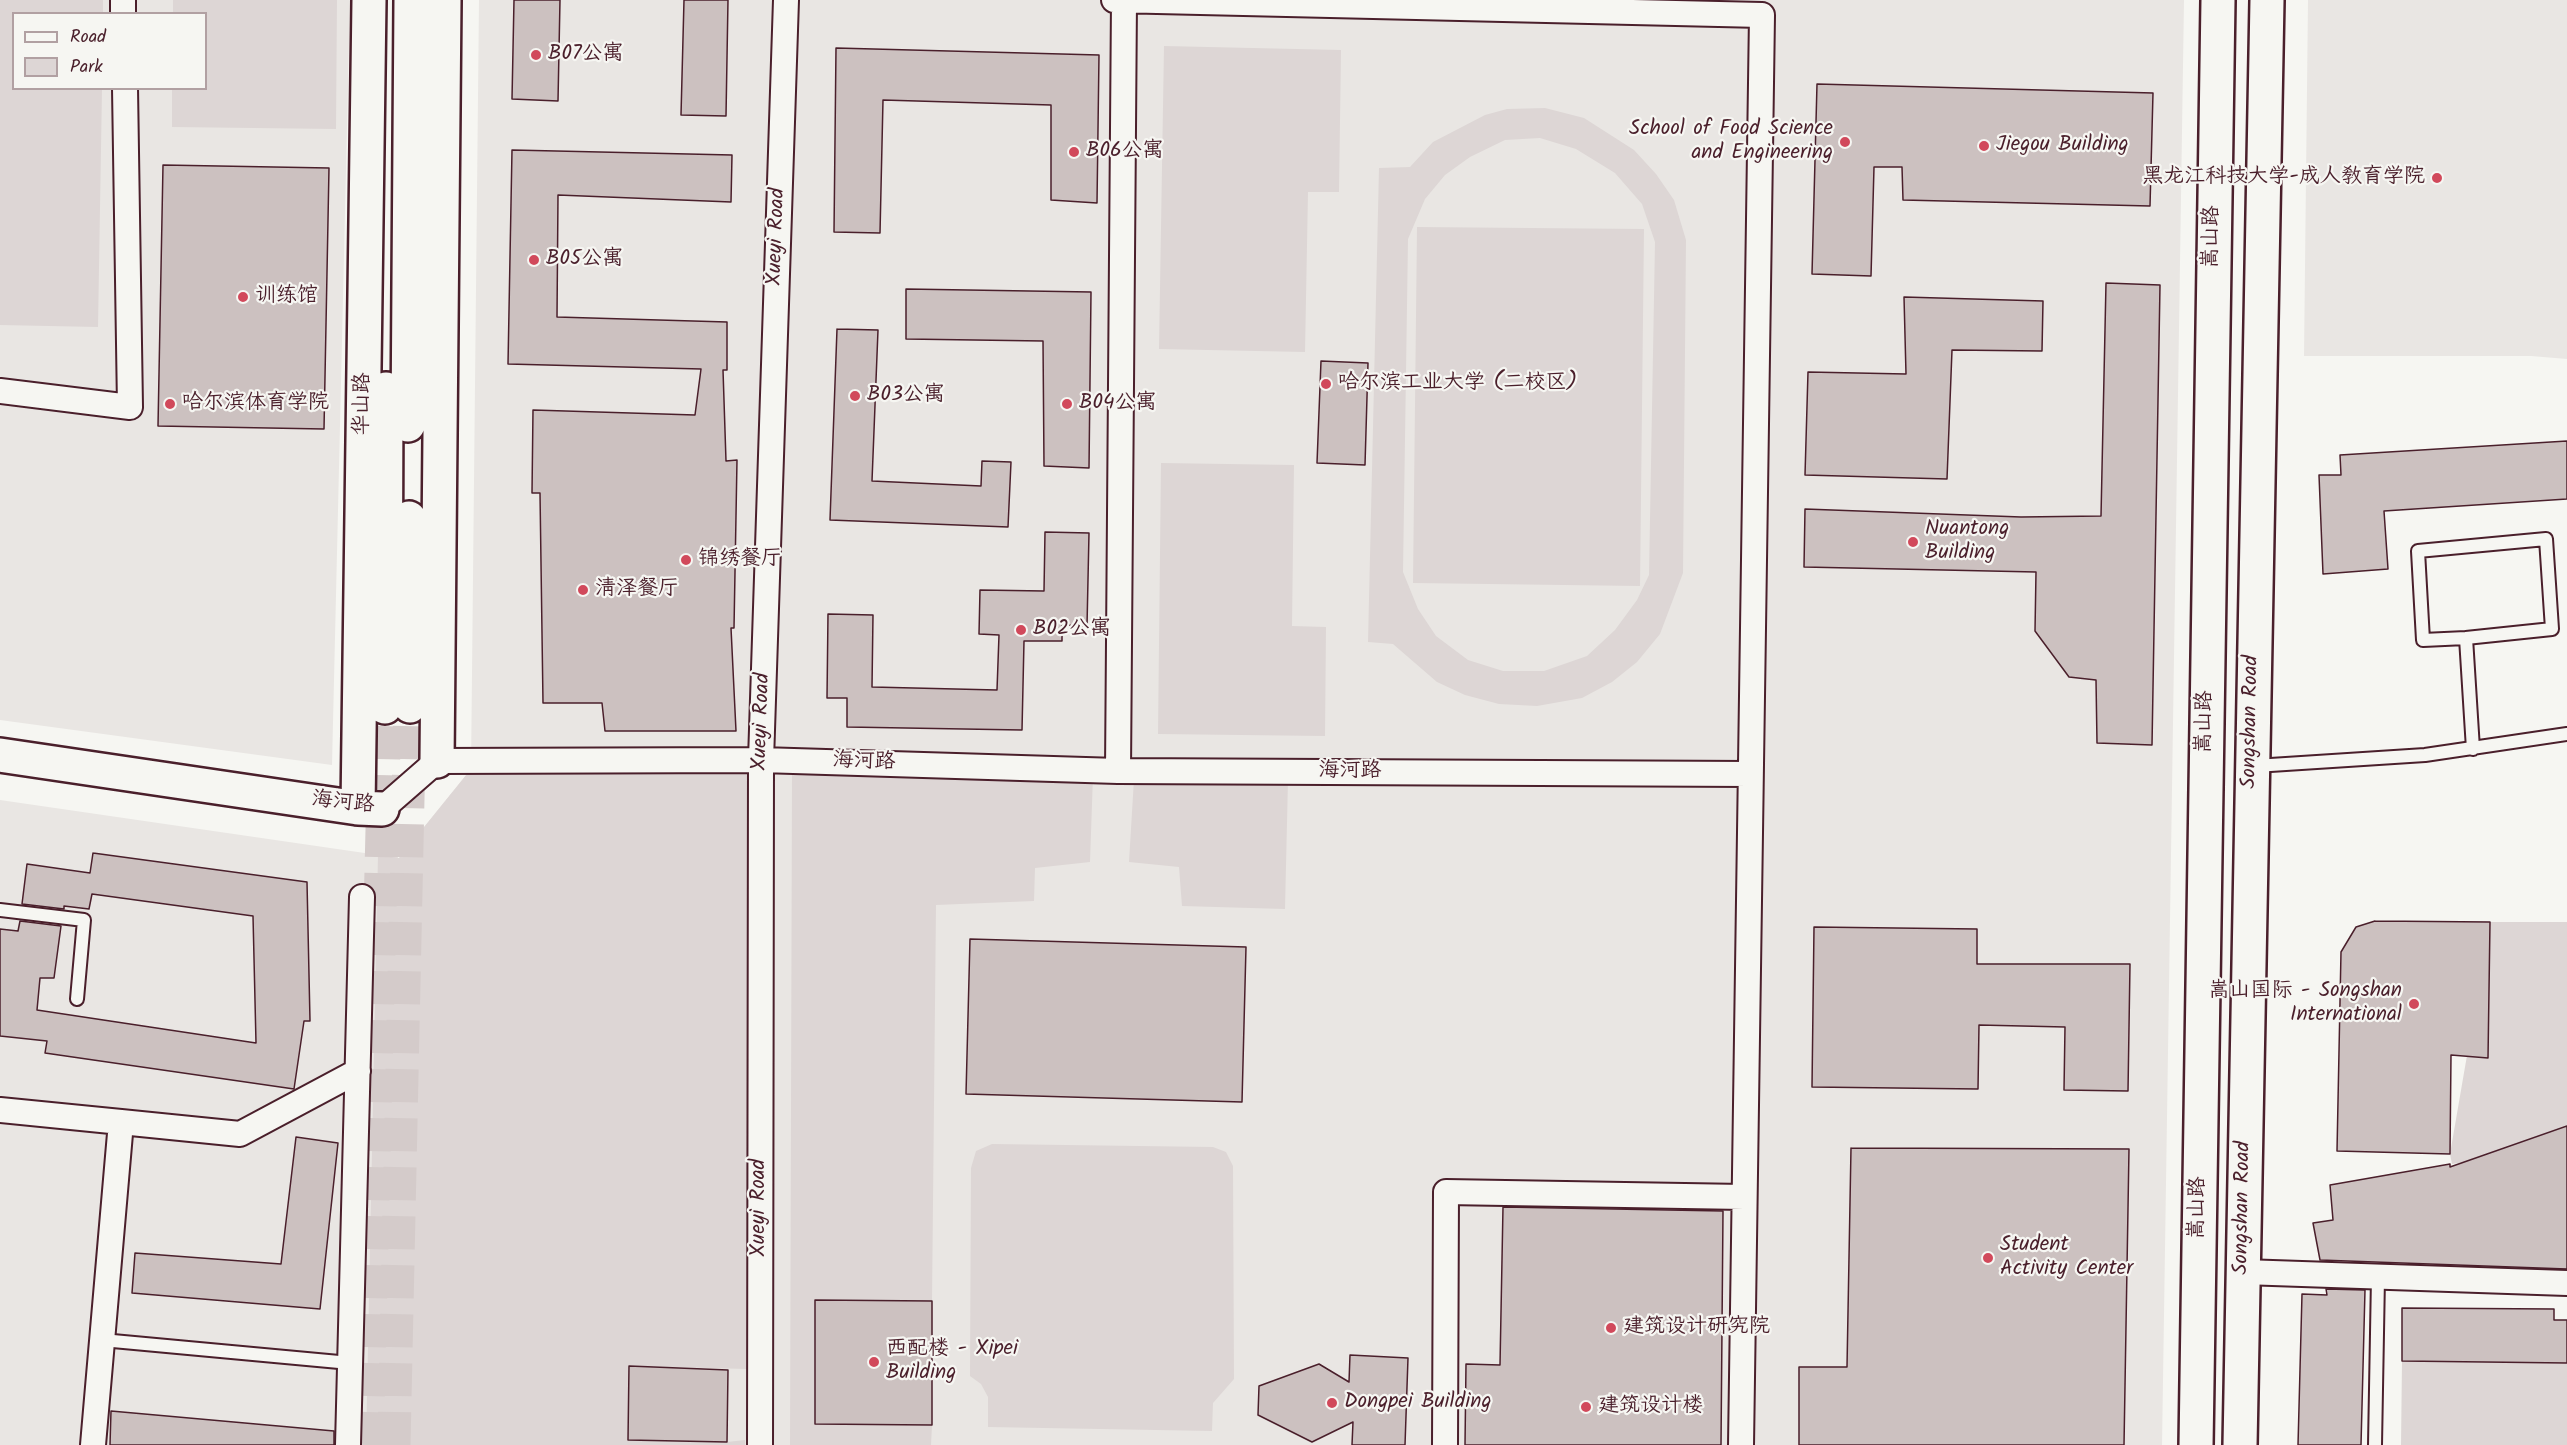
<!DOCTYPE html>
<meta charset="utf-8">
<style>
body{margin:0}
#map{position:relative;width:2567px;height:1445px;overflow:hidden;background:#f6f6f2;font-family:Kalam,sans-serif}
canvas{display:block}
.legend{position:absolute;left:12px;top:12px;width:195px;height:78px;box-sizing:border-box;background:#f6f6f2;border:2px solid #b1a0a2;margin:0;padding:8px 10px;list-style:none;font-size:18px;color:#4a1f2b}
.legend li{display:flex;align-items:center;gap:12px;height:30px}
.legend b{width:30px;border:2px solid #b1a0a2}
</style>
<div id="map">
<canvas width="2567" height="1445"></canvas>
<ul class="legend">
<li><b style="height:8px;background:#f6f6f2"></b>Road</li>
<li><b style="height:16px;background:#ddd6d5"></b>Park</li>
</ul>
</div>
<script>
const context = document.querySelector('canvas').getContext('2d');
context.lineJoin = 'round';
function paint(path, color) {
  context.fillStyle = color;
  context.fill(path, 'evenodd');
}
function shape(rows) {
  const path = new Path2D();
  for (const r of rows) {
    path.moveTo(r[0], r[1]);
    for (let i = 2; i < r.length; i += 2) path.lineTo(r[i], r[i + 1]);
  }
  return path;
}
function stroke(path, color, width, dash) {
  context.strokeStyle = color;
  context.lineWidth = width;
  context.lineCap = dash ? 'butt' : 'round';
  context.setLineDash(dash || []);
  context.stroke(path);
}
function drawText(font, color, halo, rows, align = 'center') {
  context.font = font + ' Kalam,"LXGW WenKai TC",sans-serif';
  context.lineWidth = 4.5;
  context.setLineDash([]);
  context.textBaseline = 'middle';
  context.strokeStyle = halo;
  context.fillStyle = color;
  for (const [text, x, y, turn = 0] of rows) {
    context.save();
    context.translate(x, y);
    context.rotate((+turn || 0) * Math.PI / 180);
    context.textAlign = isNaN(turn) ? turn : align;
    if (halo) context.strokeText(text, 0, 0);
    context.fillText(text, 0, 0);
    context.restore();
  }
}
const built = shape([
 [0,0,350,0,332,765,0,720],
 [14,14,206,14,206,88,14,88],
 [479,0,2184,0,2162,1445,0,1445,0,800,399,858,471,769],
 [2308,0,2567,0,2567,359,2531,356,2304,356]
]);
const green = shape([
 [0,0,103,0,103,13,14,14,14,88,102,89,98,327,0,325],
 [173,0,337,0,336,129,172,127,172,89,206,88,206,14,173,13],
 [1164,46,1341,50,1339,192,1308,192,1305,352,1159,349],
 [1545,108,1584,118,1634,150,1656,174,1674,200,1686,240,1683,573,1660,634,1637,662,1612,682,1582,698,1537,706,1499,704,1465,695,1437,682,1393,644,1368,642,1379,168,1410,167,1433,142,1485,115,1507,109],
 [1540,138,1576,149,1615,173,1642,204,1655,242,1649,575,1637,600,1615,630,1587,656,1544,671,1503,671,1468,660,1436,636,1418,609,1403,572,1408,239,1425,199,1445,175,1470,157,1505,140],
 [1417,227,1644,229,1640,586,1413,583],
 [1161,463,1294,465,1292,626,1326,627,1325,736,1158,734],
 [471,769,756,774,747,1369,629,1366,628,1440,727,1442,745,1440,745,1445,366,1445,378,855,399,858],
 [792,774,1093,775,1090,862,1035,868,1034,901,936,905,932,1301,815,1301,815,1424,932,1425,931,1445,790,1445],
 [1134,779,1288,780,1285,909,1182,906,1179,867,1129,862],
 [2490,922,2567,922,2567,1126,2465,1162,2452,1164,2450,1154],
 [992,1144,1213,1147,1226,1152,1233,1166,1234,1379,1213,1403,1212,1431,988,1427,988,1397,981,1384,970,1376,971,1168,976,1151],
 [2402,1361,2567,1363,2567,1445,2401,1445]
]);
const building = shape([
 [514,0,560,0,558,101,512,99,514,0],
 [684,0,728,0,726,116,681,115,684,0],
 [836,48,1099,55,1097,203,1051,200,1051,105,883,100,880,233,834,232,836,48],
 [1817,84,2153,93,2150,206,1903,200,1902,167,1874,167,1871,276,1812,274,1817,84],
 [512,150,732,155,731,202,558,195,557,317,727,322,727,370,723,370,726,461,737,460,734,628,731,628,736,731,605,731,602,703,543,703,540,493,532,493,533,410,695,415,701,369,508,364,512,150],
 [163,165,329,168,324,429,158,426,163,165],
 [2106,283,2160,285,2152,745,2097,743,2096,680,2069,677,2035,631,2036,572,1804,567,1805,509,2021,517,2101,516,2106,283],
 [906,289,1091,292,1089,468,1044,466,1043,341,906,339,906,289],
 [1904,297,2043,301,2042,351,1952,350,1947,479,1805,475,1808,372,1906,374,1904,297],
 [837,329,878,330,872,481,981,486,982,461,1011,462,1008,527,830,520,837,329],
 [1321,361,1368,363,1365,465,1317,463,1321,361],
 [2567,441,2567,499,2384,511,2388,569,2323,574,2319,475,2341,475,2340,455,2567,441],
 [1045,532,1089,533,1087,626,1062,625,1062,641,1024,641,1022,730,847,727,847,698,827,698,828,614,873,615,872,687,997,690,999,635,979,634,980,590,1044,591,1045,532],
 [93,853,307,882,310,1021,304,1021,294,1089,45,1053,47,1041,0,1036,0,929,18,931,20,921,61,926,54,978,40,978,37,1010,256,1043,253,916,92,894,89,909,64,906,64,909,22,904,27,864,90,873,93,853],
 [2375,921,2490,922,2488,1058,2451,1055,2450,1154,2337,1151,2341,952,2356,927,2375,921],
 [1814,927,1977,929,1977,964,2130,964,2128,1091,2064,1090,2065,1027,1979,1025,1978,1089,1812,1087,1814,927],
 [970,939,1246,947,1242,1102,966,1094,970,939],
 [2567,1126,2567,1269,2320,1260,2313,1223,2333,1220,2330,1185,2450,1164,2450,1167,2567,1126],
 [296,1137,338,1143,320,1309,132,1293,135,1253,281,1264,296,1137],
 [1851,1148,2129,1149,2124,1445,1799,1445,1799,1367,1847,1367,1851,1148],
 [1503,1207,1723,1211,1721,1445,1465,1445,1466,1364,1500,1365,1503,1207],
 [2326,1289,2365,1290,2361,1445,2298,1445,2302,1294,2327,1295,2326,1289],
 [815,1300,932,1301,932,1425,815,1424,815,1300],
 [2402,1308,2554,1309,2554,1320,2567,1320,2567,1363,2402,1361,2402,1308],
 [1350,1355,1408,1358,1405,1445,1352,1445,1353,1422,1312,1442,1258,1415,1259,1386,1319,1364,1349,1382,1350,1355],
 [629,1366,728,1370,727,1442,628,1440,629,1366],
 [111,1411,334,1431,334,1445,110,1445,111,1411]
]);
const secondaryTunnel = shape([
 [367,1445,385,707],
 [394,1445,410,706]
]);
const lane = shape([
 [2466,638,2423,640,2418,551,2546,539,2552,629,2466,638,2473,749],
 [2255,766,2425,755,2567,734],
 [0,910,84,920,77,999],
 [102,1340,350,1363],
 [2375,1445,2378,1277]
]);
const street = shape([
 [123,0,123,14],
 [1114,0,1762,15,1741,1445],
 [0,391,130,407,125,88],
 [1118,771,1124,0],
 [382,809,437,761,761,760,1118,771,1750,774],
 [0,1110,121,1122,93,1445],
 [121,1122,240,1134,358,1071],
 [2243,1272,2567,1283],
 [348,1445,362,897],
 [760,1445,761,760,786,0],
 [1445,1445,1446,1192,1744,1197]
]);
const secondary = shape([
 [408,425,411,0],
 [409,518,410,706],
 [385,707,386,389],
 [0,755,358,808,382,809],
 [437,761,444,0],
 [358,808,369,0],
 [2196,1445,2218,0],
 [2240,1445,2267,0]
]);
const markers = [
 [536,55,6,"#d1495b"],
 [1845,142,6,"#d1495b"],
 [1984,146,6,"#d1495b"],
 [1074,152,6,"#d1495b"],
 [2437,178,6,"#d1495b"],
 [534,260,6,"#d1495b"],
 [243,297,6,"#d1495b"],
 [1326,384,6,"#d1495b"],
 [855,396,6,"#d1495b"],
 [170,404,6,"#d1495b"],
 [1067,404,6,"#d1495b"],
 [1913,542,6,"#d1495b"],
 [686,560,6,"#d1495b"],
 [583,590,6,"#d1495b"],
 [1021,630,6,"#d1495b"],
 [2414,1004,6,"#d1495b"],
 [1988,1258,6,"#d1495b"],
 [1611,1328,6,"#d1495b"],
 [874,1362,6,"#d1495b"],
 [1332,1403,6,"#d1495b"],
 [1586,1407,6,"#d1495b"]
];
const poiNames = [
 ["B07公寓",548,55],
 ["School of Food Science",1833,130,"right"],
 ["and Engineering",1833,154,"right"],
 ["Jiegou Building",1996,146],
 ["B06公寓",1086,152],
 ["黑龙江科技大学-成人教育学院",2425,178,"right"],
 ["B05公寓",546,260],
 ["训练馆",255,297],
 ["哈尔滨工业大学 (二校区)",1338,384],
 ["B03公寓",867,396],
 ["哈尔滨体育学院",182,404],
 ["B04公寓",1079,404],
 ["Nuantong",1925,530],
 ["Building",1925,554],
 ["锦绣餐厅",698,560],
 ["清泽餐厅",595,590],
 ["B02公寓",1033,630],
 ["嵩山国际 - Songshan",2402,992,"right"],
 ["International",2402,1016,"right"],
 ["Student",2000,1246],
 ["Activity Center",2000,1270],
 ["建筑设计研究院",1623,1328],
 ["西配楼 - Xipei",886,1350],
 ["Building",886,1374],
 ["Dongpei Building",1344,1403],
 ["建筑设计楼",1598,1407]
];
const streetNames = [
 ["Xueyi Road",778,237,-88],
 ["嵩山路",2213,237,-89],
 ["华山路",364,404,-89],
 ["Xueyi Road",763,722,-88],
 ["嵩山路",2206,722,-89],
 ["Songshan Road",2252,722,-89],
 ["海河路",864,763,2],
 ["海河路",1350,772],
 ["海河路",343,804,6],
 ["Xueyi Road",760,1208,-90],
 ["嵩山路",2199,1208,-89],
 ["Songshan Road",2244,1208,-89]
];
paint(built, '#e9e6e3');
paint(green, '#ddd6d5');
paint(building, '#ccc1c0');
stroke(building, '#4a1f2b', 1.5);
stroke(secondaryTunnel, '#d4cbca', 33, [33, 16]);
stroke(lane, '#4a1f2b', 16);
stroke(street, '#4a1f2b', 28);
stroke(secondary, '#4a1f2b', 38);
stroke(lane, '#f6f6f2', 12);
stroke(street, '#f6f6f2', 24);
stroke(secondary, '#f6f6f2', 33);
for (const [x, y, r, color] of markers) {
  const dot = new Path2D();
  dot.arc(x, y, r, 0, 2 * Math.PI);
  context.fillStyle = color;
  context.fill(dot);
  stroke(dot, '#f6f6f2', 2);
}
drawText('21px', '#4a1f2b', '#f6f6f2', poiNames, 'left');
drawText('21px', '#4a1f2b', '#f6f6f2', streetNames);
</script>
